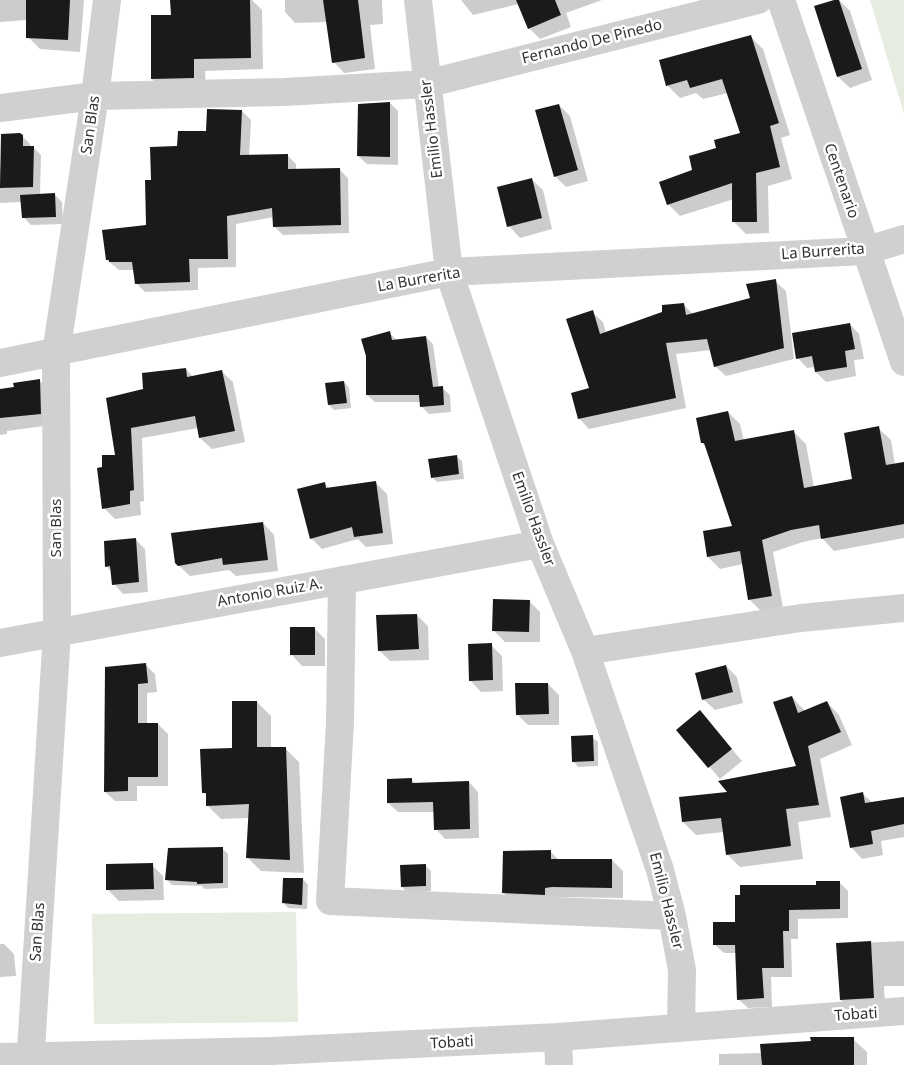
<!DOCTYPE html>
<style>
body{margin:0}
canvas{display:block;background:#fff}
</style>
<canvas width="904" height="1065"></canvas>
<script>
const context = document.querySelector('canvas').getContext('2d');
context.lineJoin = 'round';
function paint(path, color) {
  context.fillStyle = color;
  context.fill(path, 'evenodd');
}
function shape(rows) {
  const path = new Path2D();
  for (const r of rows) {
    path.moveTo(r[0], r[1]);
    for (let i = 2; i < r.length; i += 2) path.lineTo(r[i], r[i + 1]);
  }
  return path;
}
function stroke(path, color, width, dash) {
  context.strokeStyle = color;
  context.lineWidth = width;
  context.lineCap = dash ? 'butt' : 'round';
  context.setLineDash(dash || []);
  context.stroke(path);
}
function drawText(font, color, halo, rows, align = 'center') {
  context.font = font + ' "Noto Sans",sans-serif';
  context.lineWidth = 5;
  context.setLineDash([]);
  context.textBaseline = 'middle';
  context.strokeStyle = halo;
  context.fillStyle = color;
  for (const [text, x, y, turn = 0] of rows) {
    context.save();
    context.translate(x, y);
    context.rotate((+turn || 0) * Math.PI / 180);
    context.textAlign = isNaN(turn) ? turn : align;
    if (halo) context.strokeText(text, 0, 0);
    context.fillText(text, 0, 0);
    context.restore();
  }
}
const green = shape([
 [870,0,904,0,904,114],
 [296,912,298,1022,94,1024,92,914]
]);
const shadow = shape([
 [0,0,84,0,80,52,40,49,28,37,27,20,0,22],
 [172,0,252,0,262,10,263,69,205,71,206,90,164,91,152,79,172,16],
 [285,0,382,0,383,24,370,25,375,69,344,73,334,62,328,22,295,23,285,12],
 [461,0,602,0,566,13,571,27,540,39,529,28,519,4,473,15],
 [839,0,850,11,872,80,850,88,838,77,816,7],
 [751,37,763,49,790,135,781,138,792,179,768,186,769,233,746,234,734,222,734,199,680,216,668,204,694,171,718,149,742,134,728,93,703,99,696,93,680,98,667,85],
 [390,103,398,111,398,165,367,164,358,156],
 [559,105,570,116,588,181,566,187,555,176],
 [242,111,251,120,249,156,287,155,296,164,296,170,339,169,348,178,349,233,283,235,274,226,274,217,236,224,236,267,198,268,198,290,145,292,136,283,134,270,119,270,107,260,148,226,153,182,178,147],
 [22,136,30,144,30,147,33,147,41,155,40,195,54,194,62,202,63,224,31,225,23,217,22,202,0,203,0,170,2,169],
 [531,179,543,190,552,229,520,238,509,226],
 [775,281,786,291,794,359,726,376,715,366,711,350,676,354,686,408,589,429,579,418,591,389,592,312,603,322,606,333,684,305,693,314,751,299],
 [850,324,859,334,864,359,854,360,856,376,826,382,816,372,815,367,807,368,798,358],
 [389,333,397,340,426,337,433,344,439,388,442,388,450,395,451,412,429,414,421,406,421,402,375,402,367,395],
 [186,369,193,377,221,371,233,382,245,442,212,449,200,438,198,428,142,438,144,501,140,502,141,515,115,519,104,508,103,468,116,456,144,390],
 [40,381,51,392,51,425,7,431,7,434,0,435,0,390],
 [344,382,349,388,351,408,334,410,329,405],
 [728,412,740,424,744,441,794,432,806,444,814,488,853,480,878,428,891,440,895,465,904,463,904,538,834,551,822,538,803,542,773,552,783,608,762,612,750,600,743,564,720,569,708,557,733,527,707,448,702,443],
 [456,456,462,461,464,479,437,482,432,477],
 [324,483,330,489,376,483,387,494,393,544,366,547,358,539,322,549,311,538],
 [263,523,274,535,278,571,236,576,229,570,190,576,176,563],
 [135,539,145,549,148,592,123,594,114,584,112,572,106,566],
 [529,601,540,612,540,642,505,642,494,631],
 [417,615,428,626,429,660,390,661,379,650],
 [314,628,325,639,325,666,302,666,291,654],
 [491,645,502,656,503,691,481,692,470,680],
 [145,664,155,674,157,692,147,693,147,724,158,724,168,734,168,786,137,786,137,801,115,801,105,792,106,668],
 [726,666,737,677,743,703,715,710,703,699],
 [548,684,559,695,559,725,528,725,517,714],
 [792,697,805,711,827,702,839,715,852,745,820,759,831,817,798,822,803,859,740,867,727,854,724,832,696,835,683,822,730,793,797,767],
 [257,702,271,716,271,748,285,748,299,762,304,873,261,871,247,857,249,818,221,819,207,805,207,796,203,792,234,749],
 [700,712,742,761,720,779,678,730],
 [592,737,598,742,598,766,578,767,573,761],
 [412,780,416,784,469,782,478,792,479,838,445,839,436,829,435,812,398,812,388,803],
 [863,794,873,803,904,798,904,837,881,841,883,855,862,859,852,848,842,798],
 [222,848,228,854,228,888,204,889,202,886,172,885,166,879],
 [550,851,559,860,612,860,623,871,623,898,563,897,514,904,503,892],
 [152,865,163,876,164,900,119,901,108,890],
 [425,865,431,871,431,891,407,892,402,887],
 [303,879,308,885,307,909,288,908,283,902],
 [839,882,848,891,848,918,798,919,798,939,791,939,792,977,771,977,772,1007,748,1008,738,999,736,953,724,953,714,944,737,923,817,886],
 [904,941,904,986,884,986,885,1008,852,1010,841,1000,838,944],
 [0,944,4,944,14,954,16,976,0,977],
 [853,1039,867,1052,867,1065,719,1065,719,1054,762,1053]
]);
const building = shape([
 [26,0,70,0,68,40,26,38],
 [170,0,250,0,251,58,194,59,194,78,151,79,151,15,171,15],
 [323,0,358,0,365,58,332,63],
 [516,0,555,0,561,15,528,29],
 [834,0,839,0,862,69,837,77,814,6],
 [751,35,779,123,770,126,780,167,756,173,757,222,732,222,732,183,667,205,659,182,692,170,689,156,716,148,714,140,740,133,722,79,690,88,687,80,666,86,659,60],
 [390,102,390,157,357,156,358,104],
 [559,104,578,170,554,177,535,110],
 [207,109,242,110,240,155,288,154,288,169,340,168,341,225,273,227,272,208,227,216,228,259,189,259,190,282,135,284,132,262,109,262,109,260,106,260,102,230,146,225,145,180,151,180,150,147,177,146,178,131,206,131],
 [20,133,23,135,23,146,34,146,33,187,0,188,1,134],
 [532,178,542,218,507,227,497,187],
 [55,193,56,217,22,218,20,195],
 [776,279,784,348,714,367,707,339,666,343,676,398,578,419,571,393,589,388,566,319,593,310,600,334,662,312,662,305,684,303,686,315,750,298,746,284],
 [850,323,855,349,845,351,847,367,815,372,812,356,796,359,792,333],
 [390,331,392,340,426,336,433,387,443,386,444,405,420,407,419,395,366,395,366,356,361,339],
 [186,368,187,377,222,370,235,431,199,438,195,416,131,428,134,490,130,491,130,504,102,509,97,468,102,467,102,455,115,455,106,398,143,389,142,373],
 [40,379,41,414,0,418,0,389,14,387,13,383],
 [344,381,347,403,328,405,325,383],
 [728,411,735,441,794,430,804,488,852,479,844,433,879,426,886,465,904,462,904,524,821,539,819,525,791,530,762,540,772,596,748,600,740,551,707,557,703,531,732,526,704,443,701,443,696,418],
 [457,455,459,474,431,478,428,459],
 [376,481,383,533,354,537,352,527,310,539,297,489,325,482,326,488],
 [263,522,268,560,223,565,222,558,178,566,175,563,171,533],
 [136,538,139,582,112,585,110,566,105,567,104,541],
 [493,599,530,600,529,632,492,631],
 [417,614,419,649,378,651,376,615],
 [290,627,315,627,315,655,290,655],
 [492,643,493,680,469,681,468,644],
 [146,663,148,683,138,684,138,723,158,723,158,777,128,777,128,791,104,792,105,667],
 [726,665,733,692,702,700,695,673],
 [515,683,548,683,549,714,516,715],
 [792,696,798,713,827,701,841,732,808,746,819,805,786,809,791,846,726,855,721,818,682,822,679,797,727,792,718,781,796,766,773,702],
 [232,701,257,701,257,747,286,747,290,860,246,858,249,804,206,806,206,793,202,793,200,749,232,748],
 [700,710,732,749,708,768,676,730],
 [593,735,594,761,572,762,571,736],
 [412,778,412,783,469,781,470,829,434,830,433,802,387,803,387,779],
 [863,792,865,803,904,797,904,824,871,831,873,844,850,848,840,797],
 [223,847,223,883,197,884,197,882,165,880,168,848],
 [551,850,551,859,612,859,612,888,552,887,545,888,545,895,502,893,503,851],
 [153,863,154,889,106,890,106,864],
 [426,864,426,886,401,887,400,865],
 [283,878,303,878,302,905,282,903],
 [816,881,840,881,840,909,789,910,789,931,783,931,784,968,762,968,764,998,737,1000,735,945,713,945,713,922,735,922,735,895,740,895,740,885,816,885],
 [871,941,874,998,840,1000,836,943],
 [810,1037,854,1037,854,1065,762,1065,760,1044,811,1041]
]);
const minor = shape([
 [418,0,449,272,540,544,585,651,660,870,672,916,682,970,681,1028],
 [781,0,904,362],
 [0,108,95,96,284,92,426,84,758,0],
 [0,363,449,272,865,251,904,239],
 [342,580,340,722,330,901,672,916],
 [0,643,540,544],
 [585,651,801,618,904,608],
 [558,1037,559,1065],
 [0,1057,271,1051,558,1037,904,1011],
 [30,1065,57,632,56,353,95,96,107,0]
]);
const streetNames = [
 ["Fernando De Pinedo",592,42,-14],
 ["San Blas",91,125,-82],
 ["Emilio Hassler",432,129,-97],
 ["Centenario",841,181,71],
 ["La Burrerita",823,252,-4],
 ["La Burrerita",419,280,-10],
 ["Emilio Hassler",533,519,70],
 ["San Blas",57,528,-90],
 ["Antonio Ruiz A.",270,593,-10],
 ["Emilio Hassler",666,901,76],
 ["San Blas",38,932,-86],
 ["Tobati",856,1015,-4],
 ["Tobati",452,1043,-3]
];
paint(green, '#e6ecdf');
paint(shadow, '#0003');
paint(building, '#1a1a1a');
stroke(minor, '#d0d0d0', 28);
drawText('15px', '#333', '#fff', streetNames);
</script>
